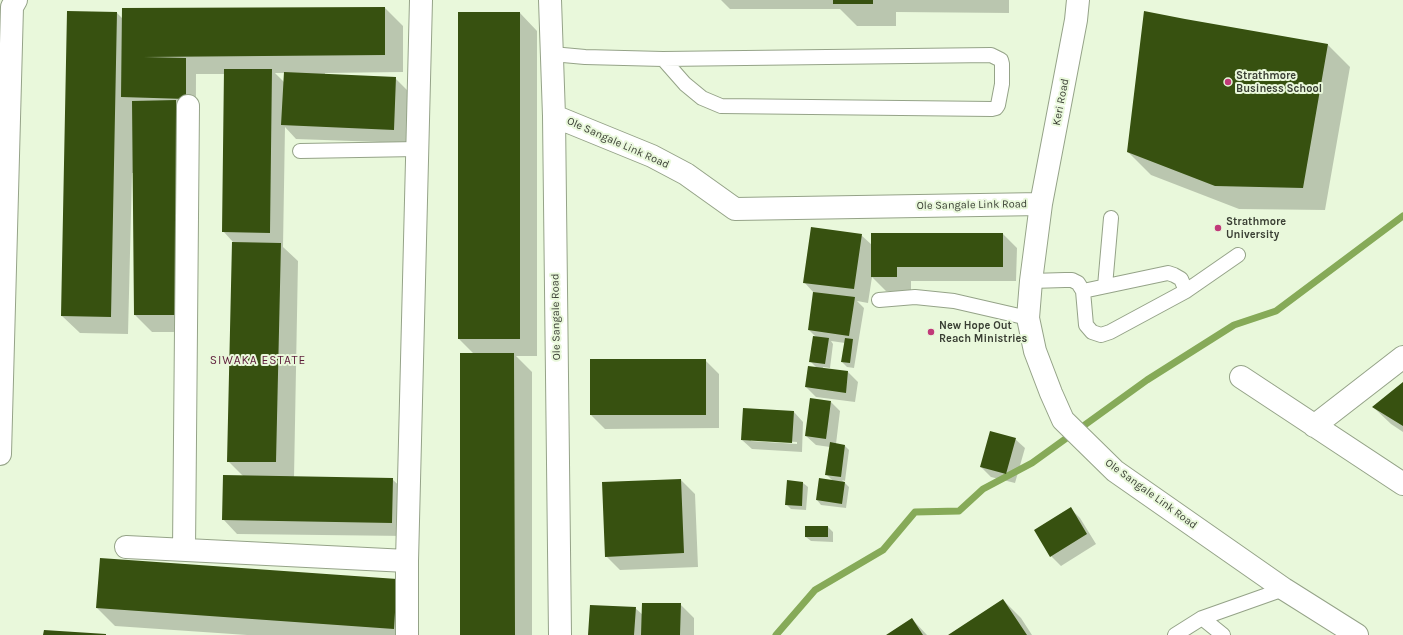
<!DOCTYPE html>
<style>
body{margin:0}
canvas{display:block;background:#e9f8db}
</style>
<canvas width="1403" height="635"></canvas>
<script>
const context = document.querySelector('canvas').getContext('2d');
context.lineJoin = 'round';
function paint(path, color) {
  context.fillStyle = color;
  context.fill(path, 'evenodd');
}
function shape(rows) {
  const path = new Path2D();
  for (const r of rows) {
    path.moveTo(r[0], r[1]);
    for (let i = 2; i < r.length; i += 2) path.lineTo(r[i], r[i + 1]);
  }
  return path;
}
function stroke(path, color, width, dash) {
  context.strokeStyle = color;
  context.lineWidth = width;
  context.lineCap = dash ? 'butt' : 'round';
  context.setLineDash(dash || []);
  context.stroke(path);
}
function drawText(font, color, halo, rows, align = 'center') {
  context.font = font + ' Karla,sans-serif';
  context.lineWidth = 4;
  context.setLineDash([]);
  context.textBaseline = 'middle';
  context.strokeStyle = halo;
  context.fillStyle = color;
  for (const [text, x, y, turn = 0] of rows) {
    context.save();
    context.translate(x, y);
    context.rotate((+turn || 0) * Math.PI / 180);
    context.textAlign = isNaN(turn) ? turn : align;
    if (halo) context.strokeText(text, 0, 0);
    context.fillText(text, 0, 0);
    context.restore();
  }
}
const shadow = shape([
 [721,0,1009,0,1009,13,896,12,896,26,857,26,840,9,730,9],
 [385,8,403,26,403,72,325,73,325,75,395,78,409,92,407,143,296,139,285,127,283,247,298,261,294,478,392,479,407,493,406,536,237,534,223,519,244,477,228,461,233,242,223,231,225,74,196,74,195,332,152,332,135,315,133,173,132,173,128,334,80,333,62,316,117,13,123,19,123,9],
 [275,73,284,73,284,82],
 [520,13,537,31,537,356,516,356,532,372,532,635,461,635,474,354,459,339],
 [1327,44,1350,67,1325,210,1239,209,1151,175,1128,152],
 [1003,234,1017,248,1016,281,911,281,911,291,886,291,872,277,868,303,857,301,864,308,854,368,847,367,842,362,845,343,831,341,833,344,830,368,823,367,823,369,848,372,858,382,855,402,816,397,806,387,817,368,810,361,816,337,809,330,814,293,804,282,861,235,872,245],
 [705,360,719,374,719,428,605,429,591,415],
 [1403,384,1403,432,1391,424,1373,407],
 [831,402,840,411,836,444,845,446,849,450,845,481,842,480,849,487,846,508,821,505,817,500,819,479,833,481,826,474,830,447,816,445,806,436],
 [794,412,803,422,802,452,752,449,742,440],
 [751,439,797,442,797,444,751,441],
 [1015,439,1025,448,1015,483,991,477,981,467],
 [681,480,695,494,698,567,620,570,606,556],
 [803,483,808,487,806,510,791,509,786,504],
 [1071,509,1080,518,1096,544,1061,566,1051,556],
 [828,527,833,532,833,542,811,541,806,537],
 [397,580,412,635,247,635,115,626,97,608],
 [1003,600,1021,618,1032,635,950,635],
 [680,604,694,618,694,635,589,635,635,608,643,615],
 [912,619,927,635,888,635]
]);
const stream = shape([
 [776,635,815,590,883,550,915,512,959,511,983,489,1032,463,1147,380,1234,325,1276,311,1403,216]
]);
const building = shape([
 [833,0,873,0,873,4,833,4],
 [385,7,385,55,144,57,186,58,186,99,121,97,122,8],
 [67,11,117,12,111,317,61,316],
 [1144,11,1185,19,1328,44,1303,188,1215,186,1127,152],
 [458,12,520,12,520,339,458,339],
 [224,69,272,69,270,233,222,232],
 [284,72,396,77,394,130,281,125],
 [176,100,178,315,134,315,132,101],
 [811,227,862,234,854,289,803,283],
 [871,233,1003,233,1003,267,897,267,897,277,871,277],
 [232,242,281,243,276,462,227,462],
 [813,292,855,297,849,336,808,330],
 [813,336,829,338,825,364,809,362],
 [845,338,853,339,850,363,841,362],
 [460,353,514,353,515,635,460,635],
 [590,359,706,359,706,415,590,415],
 [808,366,848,371,846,393,805,387],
 [1403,382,1403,426,1372,407],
 [810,398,831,401,826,439,805,436],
 [743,408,794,411,792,443,741,440],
 [990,431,1016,438,1006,474,980,467],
 [830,442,845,445,841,477,825,475],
 [223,475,393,478,392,523,222,520],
 [819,478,845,482,842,504,816,500],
 [681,479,684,553,605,557,602,482],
 [787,480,803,482,802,506,785,505],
 [1071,507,1087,534,1050,557,1034,530],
 [805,526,828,526,828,537,805,537],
 [100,558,397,579,394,629,96,608],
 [1003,599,1027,635,948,635],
 [642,603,681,603,680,635,641,635],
 [590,605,636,607,634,635,588,635],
 [912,618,923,635,886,635],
 [44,630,106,634,106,635,43,635]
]);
const lane = shape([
 [552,54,585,57,663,59,991,55,1001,60,1002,64,1002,84,998,105,996,108,992,109,721,106,702,98,685,84,663,59],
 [300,151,418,149],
 [1031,281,1065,280,1072,280,1078,283,1083,291,1086,325,1092,332,1101,335,1110,332,1186,291,1238,255],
 [1105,286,1111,218],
 [1083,291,1168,273,1174,275,1181,279,1186,291],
 [879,300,915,297,954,301,1028,318],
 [1202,618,1223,635],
 [1175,635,1202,618,1284,589]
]);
const street = shape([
 [550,0,554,116,560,635],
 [1078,0,1076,20,1041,204,1031,281,1028,318,1035,351,1051,393,1063,420,1115,471,1284,589,1357,635],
 [554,116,652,156,686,174,735,209,1041,204],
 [1241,377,1403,484],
 [1314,426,1403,357],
 [0,454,12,7,16,0],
 [126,547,407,561],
 [184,550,188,106],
 [407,635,407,561,421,0]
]);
const markers = [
 [1228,82,4,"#c13a79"],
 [1218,228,4,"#c13a79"],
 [931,332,4,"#c13a79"]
];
const poiNames = [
 ["Strathmore",1236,76],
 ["Business School",1236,89],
 ["Strathmore",1226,222],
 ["University",1226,235],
 ["New Hope Out",939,326],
 ["Reach Ministries",939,339]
];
const streetNames = [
 ["Keri Road",1061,102,-79],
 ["Ole Sangale Link Road",618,143,24],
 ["Ole Sangale Link Road",972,205,-1],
 ["Ole Sangale Road",556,317,-91],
 ["Ole Sangale Link Road",1151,494,36]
];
const neighbourhoodNames = [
 ["SIWAKA ESTATE",258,361]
];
paint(shadow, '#0003');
stroke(stream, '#86aa58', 7);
paint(building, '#375110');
stroke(lane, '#95a388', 16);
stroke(street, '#95a388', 24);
stroke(lane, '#fff', 14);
stroke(street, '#fff', 22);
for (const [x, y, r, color] of markers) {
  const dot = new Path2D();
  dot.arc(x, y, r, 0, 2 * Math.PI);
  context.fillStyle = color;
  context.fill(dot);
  stroke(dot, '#e9f8db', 1.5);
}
drawText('bold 11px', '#393e33', '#e9f8db', poiNames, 'left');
drawText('11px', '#393e33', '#e9f8db', streetNames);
context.letterSpacing = '1px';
drawText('12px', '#5c1b39', '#e9f8db', neighbourhoodNames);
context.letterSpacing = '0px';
</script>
